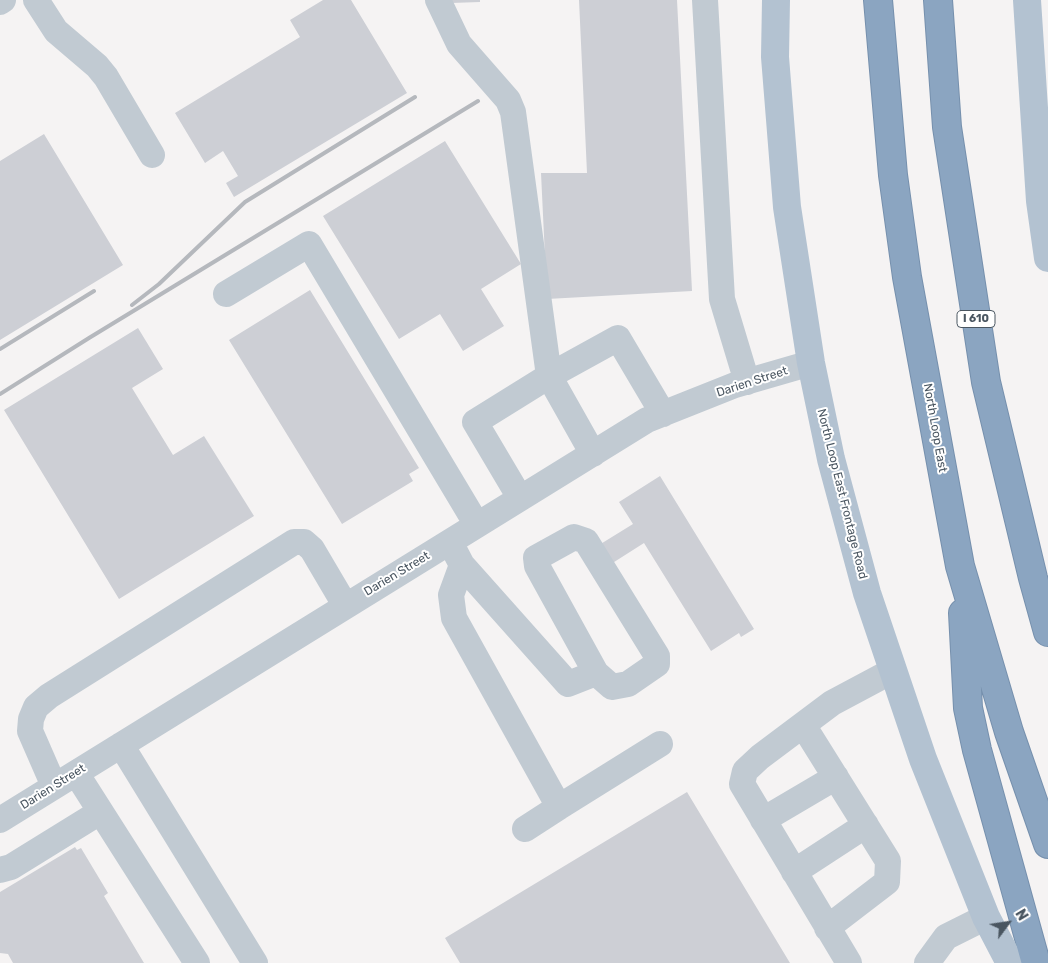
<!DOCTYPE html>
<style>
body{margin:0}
#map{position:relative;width:1048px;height:963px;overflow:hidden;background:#f5f3f3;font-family:Rubik,sans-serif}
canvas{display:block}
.north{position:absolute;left:983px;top:898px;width:50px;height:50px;-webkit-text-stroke:4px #fff;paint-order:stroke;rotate:59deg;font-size:14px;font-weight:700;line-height:20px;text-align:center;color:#4a5661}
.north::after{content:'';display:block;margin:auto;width:18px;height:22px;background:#4a5661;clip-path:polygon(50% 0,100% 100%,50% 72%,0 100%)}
</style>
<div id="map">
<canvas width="1048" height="963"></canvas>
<div class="north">N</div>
</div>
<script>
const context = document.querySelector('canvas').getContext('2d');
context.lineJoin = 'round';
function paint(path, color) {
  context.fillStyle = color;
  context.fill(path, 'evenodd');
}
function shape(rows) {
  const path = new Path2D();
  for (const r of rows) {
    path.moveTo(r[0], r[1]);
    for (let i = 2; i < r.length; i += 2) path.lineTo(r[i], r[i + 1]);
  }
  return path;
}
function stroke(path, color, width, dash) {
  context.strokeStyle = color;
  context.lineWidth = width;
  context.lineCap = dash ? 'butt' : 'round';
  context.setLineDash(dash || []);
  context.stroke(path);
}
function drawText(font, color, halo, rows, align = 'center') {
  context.font = font + ' Rubik,sans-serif';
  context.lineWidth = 4;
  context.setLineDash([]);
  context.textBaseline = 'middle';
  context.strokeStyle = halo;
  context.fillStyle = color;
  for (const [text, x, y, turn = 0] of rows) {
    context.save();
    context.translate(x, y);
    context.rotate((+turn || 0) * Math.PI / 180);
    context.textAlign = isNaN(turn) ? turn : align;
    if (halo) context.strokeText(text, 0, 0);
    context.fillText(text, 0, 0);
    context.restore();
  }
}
const building = shape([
 [323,0,351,0,407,93,234,197,226,183,238,176,223,151,205,163,175,113,300,37,290,20],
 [451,0,480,0,480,2,451,3],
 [579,0,677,0,692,291,547,299,541,173,587,173],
 [44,134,123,265,0,340,0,161],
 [445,141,521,264,481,289,504,326,463,351,440,314,399,339,323,216],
 [310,290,419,468,409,474,413,481,342,524,229,340],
 [138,328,163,369,132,388,173,455,204,436,254,516,119,599,4,410],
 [660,476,754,629,741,637,739,633,711,651,644,543,611,564,599,545,633,524,619,502],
 [687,792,790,963,460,963,445,938],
 [75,847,77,850,81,848,108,893,104,896,144,963,13,963,8,954,0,953,0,892]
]);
const minor = shape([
 [36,0,56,31,97,66,106,77,152,155],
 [438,0,459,44,508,100,513,112,549,376,593,454],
 [705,0,722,299,747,382],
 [0,2,3,0],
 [226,294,309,244,477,525],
 [520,498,475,422,549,376,618,338,663,414],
 [450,542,462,565,568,684,596,673,612,687,628,684,657,664,657,656,586,541,574,537,536,558,537,566,596,673],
 [462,565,451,595,454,618,559,807,660,744],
 [803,725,888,861,887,882,827,928],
 [121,745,255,963],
 [76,773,197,963],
 [54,786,30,731,31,719,36,707,49,696,294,542,304,542,312,549,345,605],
 [0,820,647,420,735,385,811,363],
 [763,820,836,777],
 [525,829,559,807],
 [0,870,11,867,100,812],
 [794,872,866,825],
 [849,963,742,784,745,771,760,757,832,703,892,671],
 [927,963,946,937,986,917]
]);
const major = shape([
 [776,0,775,57,787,207,811,363,831,459,867,593,923,759,986,917,1010,963],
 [1027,0,1040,201,1048,258]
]);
const highway = shape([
 [878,0,893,175,907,277,960,566,1009,732,1048,844],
 [938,0,947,127,986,382,1033,578,1048,632],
 [963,613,968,708,977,750,1036,963]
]);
const rail = shape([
 [132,305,159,284,245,202,415,97],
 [0,349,94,291],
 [0,394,89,338,478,101]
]);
const shields = [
 [976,319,38]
];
const shieldNames = [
 ["I 610",976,319]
];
const streetNames = [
 ["Darien Street",752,382,-18],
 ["North Loop East",935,428,80],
 ["North Loop East Frontage Road",842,494,76],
 ["Darien Street",397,574,-31],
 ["Darien Street",53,787,-32]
];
paint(building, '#cdcfd5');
stroke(highway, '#7690ad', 30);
stroke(minor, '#c1cad2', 26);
stroke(major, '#b3c2d1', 28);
stroke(highway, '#8ba5c1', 28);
stroke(rail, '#b5b8bd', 4);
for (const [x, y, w] of shields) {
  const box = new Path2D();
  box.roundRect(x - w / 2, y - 8.5, w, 17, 4);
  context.fillStyle = '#fff';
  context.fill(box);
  stroke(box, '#4a5661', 1);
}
drawText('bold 11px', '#4a5661', null, shieldNames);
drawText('12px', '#4a5661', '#fff', streetNames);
</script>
